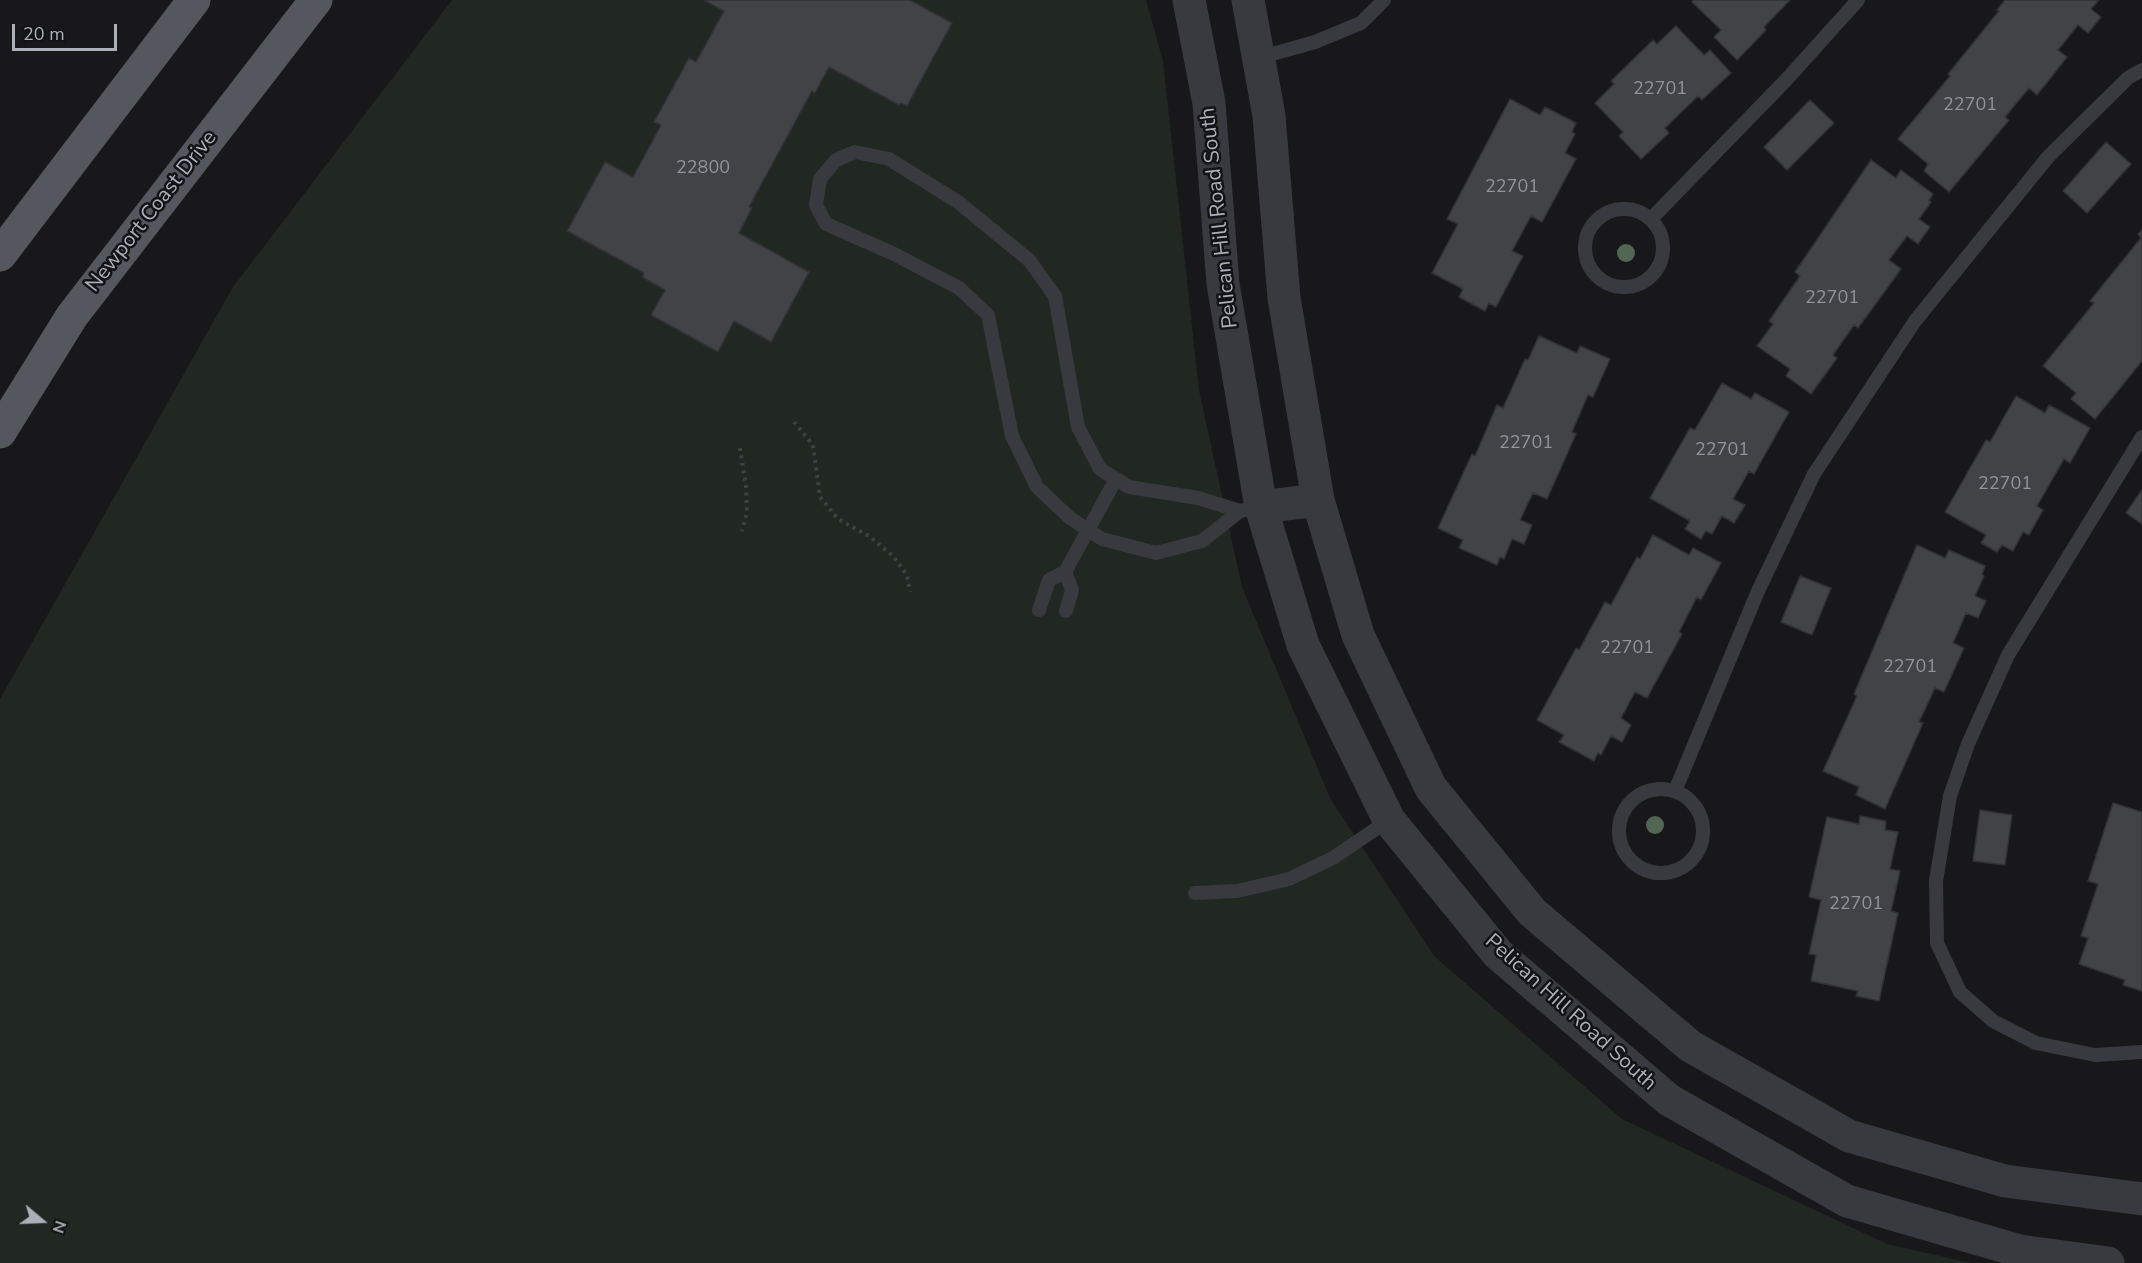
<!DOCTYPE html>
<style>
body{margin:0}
#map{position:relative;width:2142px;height:1263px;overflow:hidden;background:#18181a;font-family:"Nunito Sans",sans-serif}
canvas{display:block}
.north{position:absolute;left:12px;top:1191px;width:60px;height:60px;-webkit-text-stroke:4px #131315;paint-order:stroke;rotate:109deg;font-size:16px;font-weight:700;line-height:24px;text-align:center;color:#abafba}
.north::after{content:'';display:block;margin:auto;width:21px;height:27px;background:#abafba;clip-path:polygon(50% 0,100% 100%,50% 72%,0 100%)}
.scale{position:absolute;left:12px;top:24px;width:105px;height:27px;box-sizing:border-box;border:3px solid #abafba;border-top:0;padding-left:8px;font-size:18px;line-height:21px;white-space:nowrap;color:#abafba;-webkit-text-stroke:4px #131315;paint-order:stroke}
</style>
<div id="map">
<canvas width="2142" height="1263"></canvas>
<div class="north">N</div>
<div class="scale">20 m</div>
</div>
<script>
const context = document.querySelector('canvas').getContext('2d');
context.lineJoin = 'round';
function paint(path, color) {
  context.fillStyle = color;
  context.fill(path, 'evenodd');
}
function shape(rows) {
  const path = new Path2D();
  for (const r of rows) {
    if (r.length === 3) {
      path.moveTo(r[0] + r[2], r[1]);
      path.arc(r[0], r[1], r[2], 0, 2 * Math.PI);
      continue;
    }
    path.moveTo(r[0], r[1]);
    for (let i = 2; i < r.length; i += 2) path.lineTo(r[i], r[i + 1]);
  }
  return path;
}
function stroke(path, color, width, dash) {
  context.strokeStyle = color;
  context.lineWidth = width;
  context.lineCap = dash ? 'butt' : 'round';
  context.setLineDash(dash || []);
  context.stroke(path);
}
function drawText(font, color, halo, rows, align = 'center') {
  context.font = font + ' "Nunito Sans",sans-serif';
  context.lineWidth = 5;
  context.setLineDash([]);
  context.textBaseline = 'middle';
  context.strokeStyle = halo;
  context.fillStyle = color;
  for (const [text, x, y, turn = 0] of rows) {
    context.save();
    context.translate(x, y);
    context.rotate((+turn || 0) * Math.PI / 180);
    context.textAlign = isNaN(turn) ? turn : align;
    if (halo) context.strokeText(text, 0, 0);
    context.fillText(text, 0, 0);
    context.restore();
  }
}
const green = shape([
 [452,0,1146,0,1163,61,1199,390,1242,587,1330,798,1434,956,1622,1119,1887,1244,1971,1263,0,1263,0,699,233,287]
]);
const building = shape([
 [704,0,910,0,952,23,907,106,901,103,899,105,829,67,815,93,812,91,749,207,752,208,739,233,809,272,771,342,734,321,718,352,651,315,665,290,642,277,644,273,567,231,605,162,633,177,661,125,654,122,689,58,696,62,724,11,704,0],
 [1693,0,1790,0,1764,27,1766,30,1737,60,1714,37,1721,30,1692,2,1693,0],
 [2005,0,2099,0,2091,9,2101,17,2088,33,2078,25,2058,50,2067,57,2037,95,2029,88,2005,117,2009,120,1949,192,1924,171,1928,164,1898,139,1950,76,1948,74,1999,11,1997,10,2005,0],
 [1676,26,1704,55,1710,50,1731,73,1702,100,1698,96,1665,128,1669,133,1641,159,1619,136,1623,132,1595,103,1614,84,1611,81,1653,40,1657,44,1676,26],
 [1510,99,1540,115,1545,107,1576,123,1572,132,1575,134,1565,153,1576,159,1542,222,1531,216,1512,251,1523,256,1496,307,1489,303,1485,311,1459,297,1463,289,1432,273,1458,224,1447,219,1510,99],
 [1810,100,1834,123,1787,170,1764,147,1810,100],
 [2106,142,2131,164,2087,213,2063,191,2106,142],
 [1871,160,1896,178,1901,170,1933,194,1929,200,1931,202,1919,219,1930,227,1918,244,1907,236,1889,260,1901,269,1858,328,1854,325,1833,355,1837,358,1811,394,1786,376,1790,369,1757,346,1773,324,1769,321,1800,276,1795,272,1871,160],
 [2142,230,2142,361,2095,419,2071,399,2076,393,2043,366,2094,303,2090,301,2141,238,2138,234,2142,230],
 [1539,336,1577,353,1580,346,1610,359,1593,397,1588,395,1572,432,1576,434,1547,499,1533,493,1520,520,1532,525,1524,544,1512,539,1504,559,1500,557,1497,565,1459,548,1463,540,1438,528,1472,454,1475,456,1497,405,1503,408,1525,359,1528,360,1539,336],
 [1722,383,1751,399,1755,393,1789,412,1754,474,1749,471,1733,499,1745,505,1734,523,1722,516,1712,534,1706,531,1701,539,1685,529,1690,521,1650,498,1690,428,1695,430,1722,383],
 [2016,396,2045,413,2049,405,2090,428,2070,463,2064,459,2037,506,2043,510,2029,535,2023,532,2013,551,2002,545,1997,552,1981,543,1986,535,1945,512,1986,440,1990,442,2016,396],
 [2142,490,2142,524,2126,513,2142,490],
 [1653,535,1689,555,1693,548,1721,563,1701,600,1697,597,1679,632,1682,634,1647,698,1635,692,1621,718,1631,725,1622,742,1611,736,1601,755,1598,753,1594,761,1559,742,1564,735,1537,720,1576,648,1579,650,1605,602,1611,605,1637,557,1640,559,1653,535],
 [1917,545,1945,558,1949,550,1985,566,1982,575,1984,576,1975,596,1986,601,1978,618,1966,613,1953,643,1964,648,1944,692,1935,688,1919,722,1923,723,1885,809,1856,795,1859,787,1823,771,1857,696,1854,694,1917,545],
 [1800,576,1831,588,1812,635,1781,622,1800,576],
 [2113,803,2142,812,2142,991,2123,985,2125,980,2079,964,2088,938,2081,936,2098,884,2088,881,2113,803],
 [1980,810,2012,815,2005,865,1973,861,1980,810],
 [1860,816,1886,821,1885,830,1898,832,1890,869,1900,871,1891,911,1898,913,1879,1001,1856,996,1858,991,1811,981,1816,955,1809,954,1821,900,1809,897,1827,817,1859,824,1860,816]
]);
const path = shape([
 [794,422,813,445,820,497,838,519,869,536,893,556,907,575,910,592],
 [740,448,746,486,747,512,742,531]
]);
const service = shape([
 [1258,58,1315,42,1361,23,1384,0],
 [1624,248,39],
 [1651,219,1787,79,1858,0],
 [2142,437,2008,655,1968,744,1950,796,1936,881,1937,943,1960,992,1993,1021,2036,1043,2095,1055,2142,1052],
 [1240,511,1202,541,1156,553,1102,539,1070,518,1037,487,1012,436,988,315,959,288,892,253,826,224,816,205,820,179,836,160,855,152,889,159,958,202,1029,260,1055,296,1078,427,1100,469,1129,487,1198,498,1240,511,1261,507],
 [1065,572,1072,590,1066,611],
 [1039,610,1049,580,1065,572,1116,479],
 [1661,831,42],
 [1675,791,1758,591,1814,474,1915,321,2048,157,2128,78,2142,70],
 [1195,893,1237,891,1289,879,1333,858,1389,820]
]);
const tertiary = shape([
 [1189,0,1209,103,1223,284,1261,507,1303,645,1389,820,1498,954,1669,1100,1847,1201,2020,1251,2108,1263],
 [1248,0,1269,116,1284,298,1318,500,1358,635,1431,788,1532,912,1690,1046,1849,1136,2005,1181,2142,1199],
 [1261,507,1318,500]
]);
const primary = shape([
 [0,255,194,0],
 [0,432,72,316,316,0]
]);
const trees = [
 [1626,253],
 [1655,825]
];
const numberNames = [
 ["22701",1660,90],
 ["22701",1970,106],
 ["22800",703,169],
 ["22701",1512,188],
 ["22701",1832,299],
 ["22701",1526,444],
 ["22701",1722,451],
 ["22701",2005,485],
 ["22701",1627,649],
 ["22701",1910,668],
 ["22701",1856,905]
];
const streetNames = [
 ["Newport Coast Drive",152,212,-52],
 ["Pelican Hill Road South",1220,218,-96],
 ["Pelican Hill Road South",1570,1013,42]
];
paint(green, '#202821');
paint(building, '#424347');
stroke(building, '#323236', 1.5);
stroke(path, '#3f4146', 4, [3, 4.5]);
stroke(service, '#393a3f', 14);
stroke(tertiary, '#393a3f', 33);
stroke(primary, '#55575e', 33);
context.fillStyle = '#526654';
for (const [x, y] of trees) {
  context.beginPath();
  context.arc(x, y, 9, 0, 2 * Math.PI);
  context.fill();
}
drawText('18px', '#91949d', null, numberNames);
drawText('21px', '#abafba', '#131315', streetNames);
</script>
